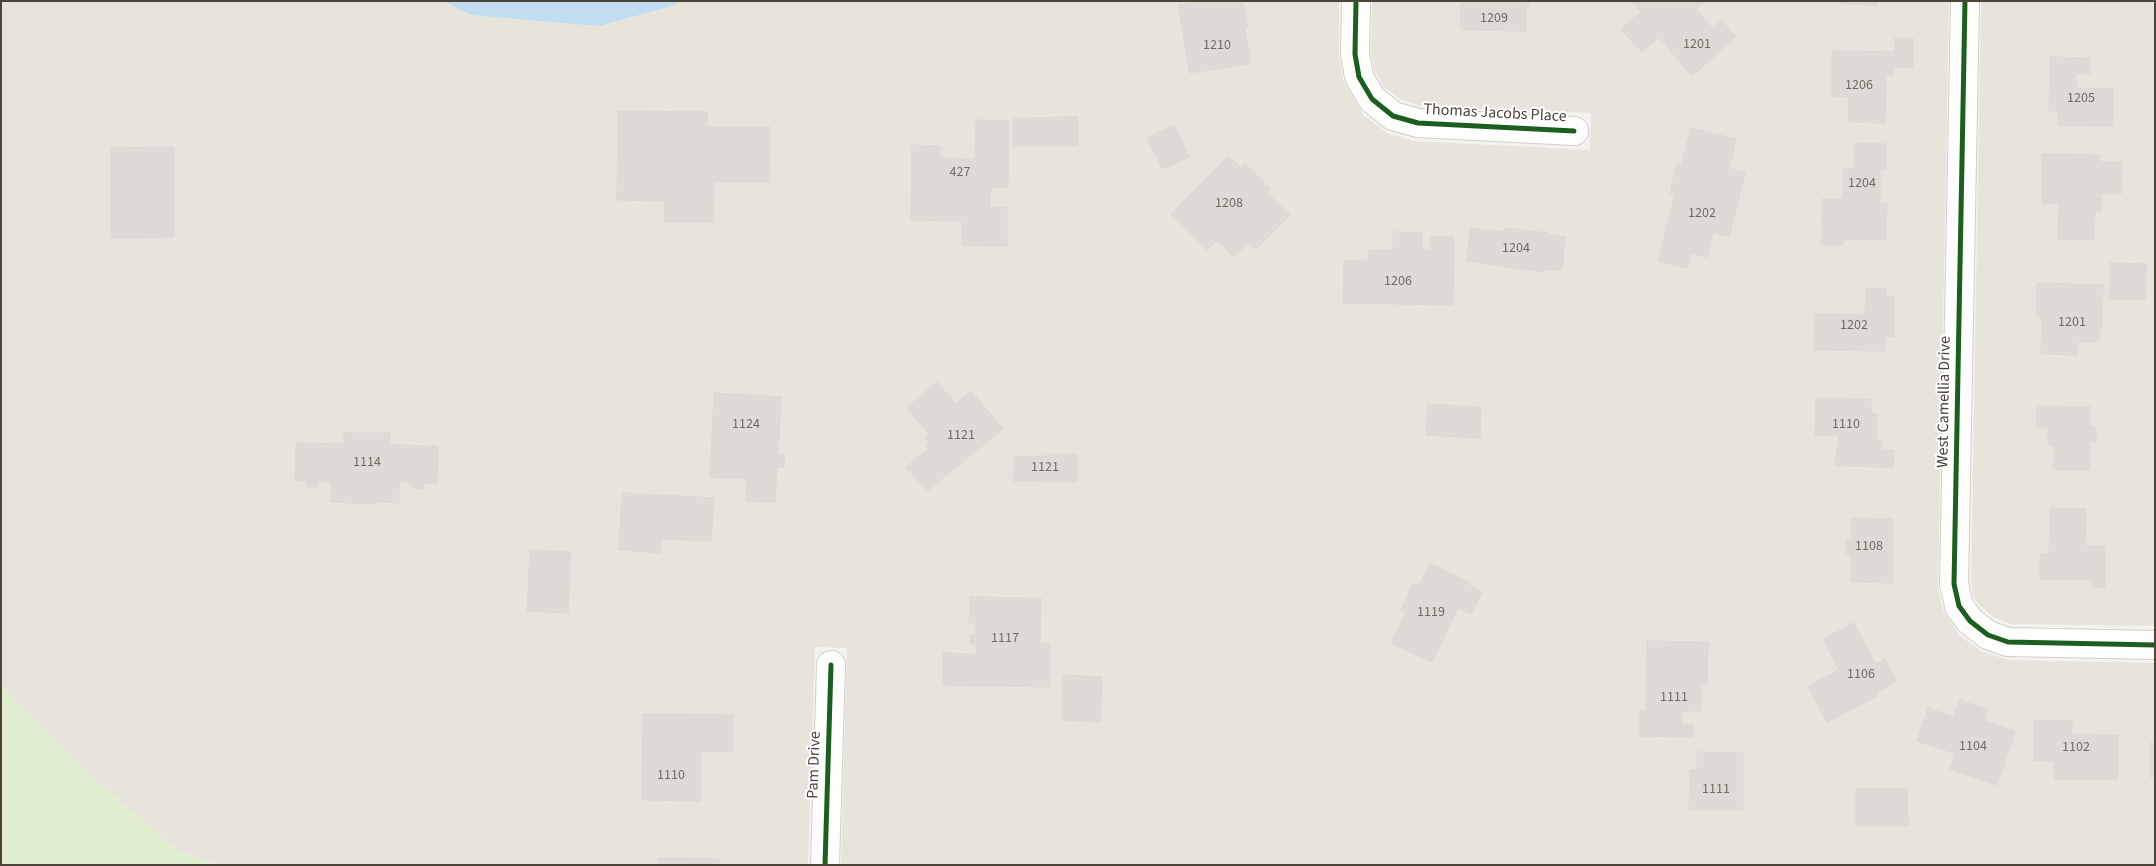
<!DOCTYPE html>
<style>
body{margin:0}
#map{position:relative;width:2156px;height:866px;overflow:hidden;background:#f4f2ee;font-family:"Source Sans 3",sans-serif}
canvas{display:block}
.frame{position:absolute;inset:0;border:2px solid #4b4439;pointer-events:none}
</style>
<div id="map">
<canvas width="2156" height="866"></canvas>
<div class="frame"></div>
</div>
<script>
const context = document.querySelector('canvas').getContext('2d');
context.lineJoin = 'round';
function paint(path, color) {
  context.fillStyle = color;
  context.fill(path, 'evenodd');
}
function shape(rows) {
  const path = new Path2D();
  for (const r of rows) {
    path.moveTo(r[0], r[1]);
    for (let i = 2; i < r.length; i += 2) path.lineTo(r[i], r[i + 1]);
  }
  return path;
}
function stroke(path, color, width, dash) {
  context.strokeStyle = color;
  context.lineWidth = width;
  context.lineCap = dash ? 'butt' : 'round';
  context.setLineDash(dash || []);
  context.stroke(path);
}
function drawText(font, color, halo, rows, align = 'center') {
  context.font = font + ' "Source Sans 3",sans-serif';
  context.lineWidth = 4;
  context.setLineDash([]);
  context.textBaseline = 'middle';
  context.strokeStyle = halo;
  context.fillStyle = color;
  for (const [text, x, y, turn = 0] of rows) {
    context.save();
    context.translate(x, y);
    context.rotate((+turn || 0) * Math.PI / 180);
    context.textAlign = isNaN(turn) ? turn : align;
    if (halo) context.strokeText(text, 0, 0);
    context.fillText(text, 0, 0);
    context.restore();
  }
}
const residential = shape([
 [1,1,443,1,471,15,674,5,679,1,1339,1,1339,54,1343,81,1363,115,1389,134,1414,141,1590,150,1591,113,1420,106,1400,99,1384,87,1374,70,1371,52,1372,1,1949,1,1938,589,1943,610,1961,637,1983,652,2008,660,2155,663,2155,865,841,865,847,648,815,647,808,865,218,865,177,850,86,772,1,687],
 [1981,1,2155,1,2155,626,2011,624,1995,618,1981,607,1974,598,1971,582]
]);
const green = shape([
 [1,687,86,772,177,850,218,865,1,865]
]);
const water = shape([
 [443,1,679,1,675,5,599,26,471,15]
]);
const building = shape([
 [1198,1,1243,1,1248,28,1245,28,1251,63,1190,73,1178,5,1198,1],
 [1461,1,1529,1,1529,8,1526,8,1526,31,1461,30,1461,1],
 [1632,1,1705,1,1696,9,1712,28,1721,20,1736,37,1692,76,1659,37,1642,52,1621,29,1641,12,1632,1],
 [1841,1,1877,1,1877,5,1841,4,1841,1],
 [2054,1,2120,1,2120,3,2054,1],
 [1895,38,1913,38,1913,68,1894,68,1894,75,1886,75,1885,123,1848,122,1849,97,1832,96,1832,51,1895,52,1895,38],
 [2050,57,2090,58,2090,74,2076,73,2076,88,2113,88,2113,126,2058,125,2058,111,2049,111,2050,57],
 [618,111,707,112,707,127,770,127,769,182,714,182,713,222,664,222,665,201,617,200,618,111],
 [1078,117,1078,146,1013,146,1013,118,1078,117],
 [976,120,1009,120,1008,187,991,187,990,207,1007,207,1007,246,962,245,962,221,911,220,912,145,940,146,940,158,975,159,976,120],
 [1174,125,1189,157,1163,169,1147,138,1174,125],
 [1691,128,1736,139,1729,168,1745,173,1729,237,1713,233,1707,257,1691,253,1687,268,1658,261,1675,194,1670,193,1677,163,1682,164,1691,128],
 [1855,143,1886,144,1886,169,1880,169,1880,203,1887,203,1886,240,1843,240,1843,245,1821,245,1822,199,1843,199,1844,169,1854,169,1855,143],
 [174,147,174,237,111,238,111,148,174,147],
 [2042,154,2100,155,2100,162,2122,162,2121,194,2095,194,2095,196,2101,196,2101,211,2095,211,2094,240,2058,239,2059,204,2042,204,2042,154],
 [1228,156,1241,168,1245,163,1271,189,1267,193,1290,215,1256,249,1249,242,1234,257,1217,240,1207,250,1171,214,1228,156],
 [1470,228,1505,232,1505,228,1548,233,1548,235,1565,237,1562,270,1544,269,1544,272,1467,261,1470,228],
 [1393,232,1422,232,1422,250,1430,250,1431,237,1454,237,1453,305,1343,303,1344,260,1368,260,1368,251,1390,250,1393,252,1393,232],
 [2110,263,2147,264,2145,300,2109,299,2110,263],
 [2037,283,2103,285,2102,328,2099,328,2099,342,2077,342,2077,355,2041,354,2042,318,2037,318,2037,283],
 [1866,288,1886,289,1886,296,1894,296,1894,337,1885,336,1885,351,1814,350,1815,314,1865,315,1866,288],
 [937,382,956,404,971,391,1003,429,927,491,906,467,928,449,926,446,930,443,925,438,929,434,907,408,937,382],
 [714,393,781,397,778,454,785,455,784,468,777,467,775,502,746,501,747,479,710,477,714,393],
 [1816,398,1871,399,1871,413,1877,414,1876,441,1882,442,1882,450,1894,450,1893,467,1835,466,1839,436,1815,436,1816,398],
 [1428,404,1481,407,1480,438,1426,435,1428,404],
 [2037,406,2091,407,2090,427,2096,427,2096,442,2090,441,2090,470,2053,470,2054,446,2048,445,2048,428,2037,428,2037,406],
 [344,433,390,433,390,445,438,446,437,483,424,483,424,489,412,488,412,483,399,482,399,503,376,502,376,504,331,502,332,482,319,482,318,487,307,487,307,481,295,481,296,443,344,444,344,433],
 [1048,454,1077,454,1077,482,1013,481,1014,456,1048,456,1048,454],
 [622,493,714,498,711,541,661,539,660,553,619,550,622,493],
 [2050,508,2086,509,2085,546,2105,546,2105,587,2093,587,2093,579,2040,579,2040,554,2049,554,2050,508],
 [1852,518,1892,519,1892,583,1851,582,1852,555,1846,554,1846,540,1852,540,1852,518],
 [530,550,571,552,568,613,527,611,530,550],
 [1430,563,1470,583,1469,585,1482,592,1471,614,1458,608,1432,662,1391,643,1406,612,1401,610,1413,584,1419,586,1430,563],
 [970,597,1041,598,1040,643,1050,644,1050,687,943,685,943,653,976,654,976,644,970,644,971,635,976,635,976,623,969,623,970,597],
 [1854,623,1875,664,1885,659,1897,681,1875,693,1877,696,1827,722,1808,686,1839,670,1823,639,1854,623],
 [1647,641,1708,642,1707,685,1701,685,1701,711,1682,711,1682,724,1693,724,1693,737,1640,736,1640,710,1646,710,1647,641],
 [1063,675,1102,677,1100,722,1062,720,1063,675],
 [1960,700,1988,710,1985,721,2015,731,1997,785,1950,769,1955,753,1917,741,1928,708,1954,717,1960,700],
 [643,714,733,715,732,752,700,751,700,801,642,800,643,714],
 [2034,720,2072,720,2072,734,2118,735,2118,779,2054,779,2054,761,2034,761,2034,720],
 [2150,743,2155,743,2155,777,2150,777,2150,743],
 [1697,752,1743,752,1743,810,1689,810,1690,770,1697,770,1697,752],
 [1856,789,1907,789,1908,826,1856,826,1856,789],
 [658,858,719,859,719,865,658,865,658,858]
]);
const minor = shape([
 [1356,1,1355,54,1359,77,1372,99,1393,116,1418,123,1574,131],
 [1965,1,1954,584,1959,606,1970,621,1988,635,2008,642,2155,645],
 [825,865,831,665]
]);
const cycleway = shape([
 [1356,1,1355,54,1359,77,1372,99,1393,116,1418,123,1574,131],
 [1965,1,1954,584,1959,606,1970,621,1988,635,2008,642,2155,645],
 [825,865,831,665]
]);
const numberNames = [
 ["1209",1494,19],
 ["1201",1697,45],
 ["1210",1217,46],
 ["1206",1859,86],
 ["1205",2081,99],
 ["427",960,173],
 ["1204",1862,184],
 ["1208",1229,204],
 ["1202",1702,214],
 ["1204",1516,249],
 ["1206",1398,282],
 ["1201",2072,323],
 ["1202",1854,326],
 ["1124",746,425],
 ["1110",1846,425],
 ["1121",961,436],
 ["1114",367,463],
 ["1121",1045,468],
 ["1108",1869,547],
 ["1119",1431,613],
 ["1117",1005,639],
 ["1106",1861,675],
 ["1111",1674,698],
 ["1104",1973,747],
 ["1102",2076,748],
 ["1110",671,776],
 ["1111",1716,790]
];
const streetNames = [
 ["Thomas Jacobs Place",1495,114,3],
 ["West Camellia Drive",1945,402,-89],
 ["Pam Drive",815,765,-88]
];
paint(residential, '#e7e4dc');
paint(green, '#e1eecf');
paint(water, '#c0ddf1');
paint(building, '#dedbd6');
stroke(building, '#dcd9d4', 1);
stroke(minor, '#d2d0cb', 30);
stroke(minor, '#fdfdfc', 28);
stroke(cycleway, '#1b5e20', 5);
drawText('14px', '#706a61', null, numberNames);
drawText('16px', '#4b4439', '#fff', streetNames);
</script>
